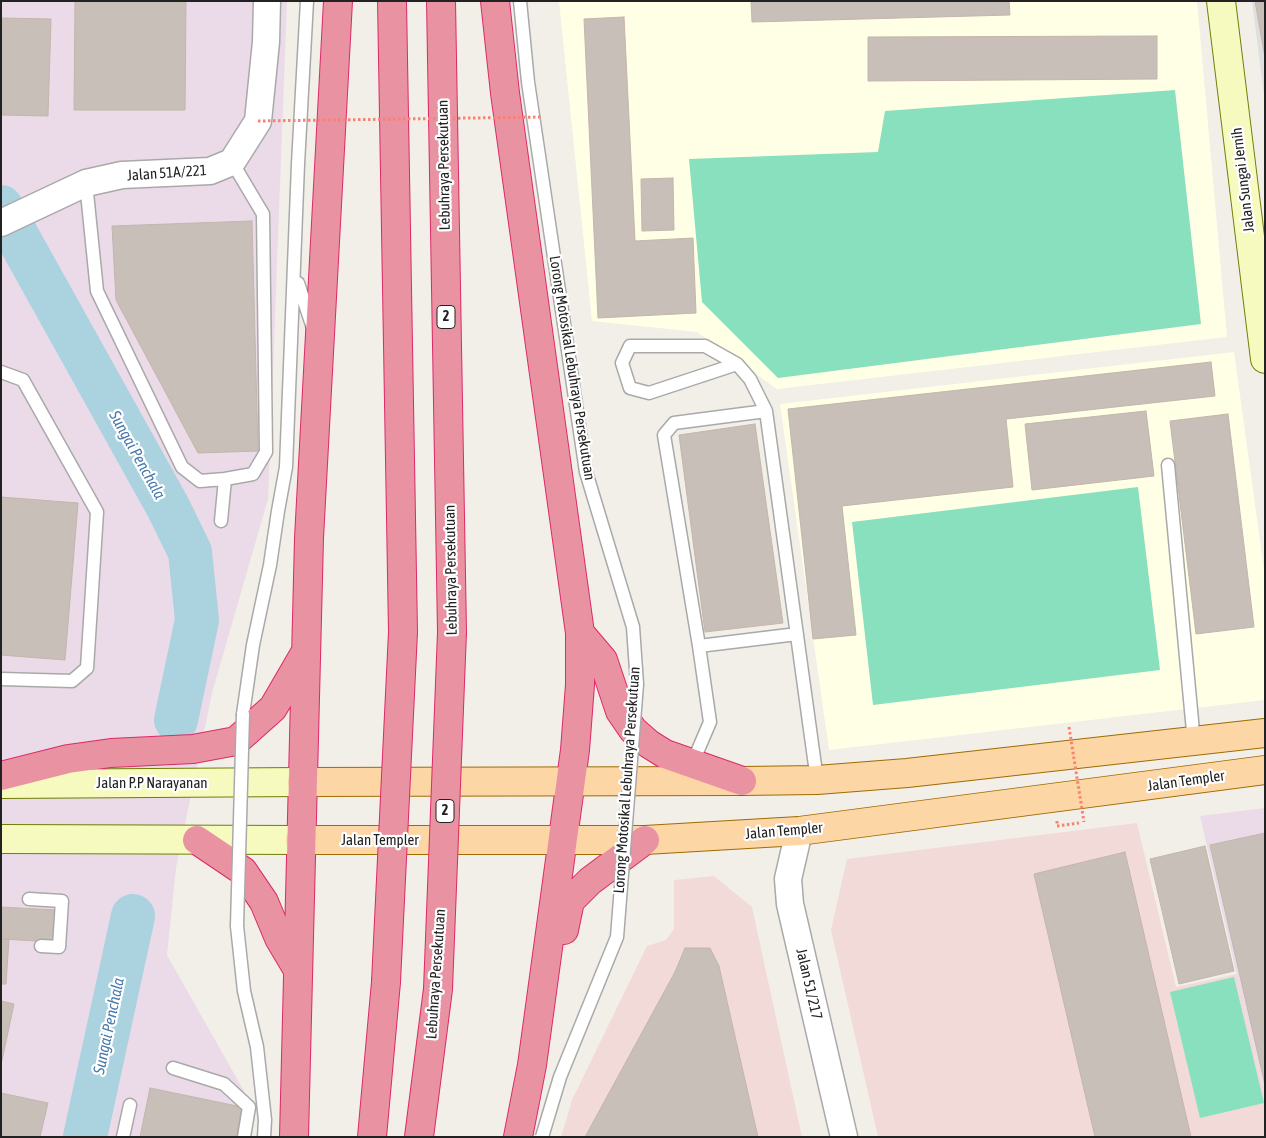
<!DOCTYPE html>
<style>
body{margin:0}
#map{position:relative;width:1266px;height:1138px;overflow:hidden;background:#f2efe9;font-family:"Asap Condensed",sans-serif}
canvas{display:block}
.frame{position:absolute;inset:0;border:2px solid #222;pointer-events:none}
</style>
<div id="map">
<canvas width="1266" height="1138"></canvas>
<div class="frame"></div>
</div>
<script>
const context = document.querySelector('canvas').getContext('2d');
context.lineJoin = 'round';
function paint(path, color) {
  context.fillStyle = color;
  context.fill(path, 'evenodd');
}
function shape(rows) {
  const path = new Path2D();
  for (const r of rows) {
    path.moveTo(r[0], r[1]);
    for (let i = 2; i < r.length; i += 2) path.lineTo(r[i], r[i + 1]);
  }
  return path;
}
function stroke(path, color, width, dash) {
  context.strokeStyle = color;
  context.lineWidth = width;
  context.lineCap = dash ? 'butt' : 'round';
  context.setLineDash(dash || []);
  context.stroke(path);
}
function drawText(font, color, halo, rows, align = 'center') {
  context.font = font + ' "Asap Condensed",sans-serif';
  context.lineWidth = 4.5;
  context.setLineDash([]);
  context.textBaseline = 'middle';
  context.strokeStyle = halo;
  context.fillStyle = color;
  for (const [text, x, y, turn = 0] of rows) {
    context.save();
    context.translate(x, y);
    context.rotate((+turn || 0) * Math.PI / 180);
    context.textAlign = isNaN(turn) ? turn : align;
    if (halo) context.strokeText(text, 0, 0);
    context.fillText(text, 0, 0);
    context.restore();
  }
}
const residential = shape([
 [1252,1,1265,1,1265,103]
]);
const commercial = shape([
 [1137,823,1176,987,1237,974,1265,1096,1265,1137,878,1137,831,930,847,859],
 [714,876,752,907,802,1137,561,1137,572,1100,647,946,666,940,674,929,674,880]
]);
const industrial = shape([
 [1,1,287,1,268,499,212,693,176,868,167,955,245,1093,251,1112,249,1137,1,1137],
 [1265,808,1265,1096,1200,816]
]);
const education = shape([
 [559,1,1197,1,1227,337,777,389,697,332,592,321],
 [1234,352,1265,577,1265,700,829,750,780,404]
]);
const pitch = shape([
 [1175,90,1201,324,778,378,702,302,689,159,878,152,885,111],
 [1138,487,1160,670,873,705,852,522],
 [1234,977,1264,1103,1200,1118,1170,992]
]);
const river = shape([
 [1,207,168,507,190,552,197,620,176,720],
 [85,1137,133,916]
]);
const building = shape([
 [75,1,186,1,185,110,74,110,75,1],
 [751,1,1009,1,1010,15,752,22,751,1],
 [1255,1,1265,1,1265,58,1255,1],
 [624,17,635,241,693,238,696,313,598,318,584,19,624,17],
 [1,18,51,19,48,116,1,115,1,18],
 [1157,36,1157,79,868,81,868,37,1157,36],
 [673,178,674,230,642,231,641,179,673,178],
 [252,221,258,451,198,453,116,300,112,226,252,221],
 [1211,362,1215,396,1006,419,1013,487,842,506,856,635,813,639,788,409,1211,362],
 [1146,411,1154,476,1032,490,1025,424,1146,411],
 [1228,414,1254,627,1196,634,1170,421,1228,414],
 [755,424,783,623,705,632,679,435,755,424],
 [1,497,78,503,65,660,1,655,1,497],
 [1265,833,1265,1085,1210,845,1265,833],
 [1205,846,1234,971,1179,984,1150,859,1205,846],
 [1125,852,1191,1137,1095,1137,1034,874,1125,852],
 [1,907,56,910,54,942,1,939,1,907],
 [1,939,9,939,6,984,1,984,1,939],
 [685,948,710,948,719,966,758,1137,585,1137,675,972,685,948],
 [1,1001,14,1004,1,1065,1,1001],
 [150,1088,242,1107,236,1137,140,1137,150,1088],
 [1,1093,48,1103,40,1137,1,1137,1,1093]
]);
const path = shape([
 [1057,821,1057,826,1079,823]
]);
const lane = shape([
 [520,1,528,82,586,472,633,627,637,684],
 [86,183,97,291,182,467,200,481,225,479,253,474,266,452,263,214,232,162],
 [298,283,313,328],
 [737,364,649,393,630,388,622,363,630,346,705,346,737,364,750,379,766,411],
 [1,372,23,380,97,512,87,668,72,681,1,679],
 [1168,465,1194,742],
 [221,521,225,479],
 [797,634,699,646,664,435,674,423,766,411,817,780],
 [243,714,253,645,270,565,278,511,286,467,298,164,307,1],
 [692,764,710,722,699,646],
 [29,899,62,901,59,947,41,946],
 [237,926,244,991,257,1047,265,1120,264,1137],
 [173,1068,224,1084,249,1107,244,1137],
 [123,1137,130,1105]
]);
const street = shape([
 [1,223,86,183,122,175,210,171,232,162,258,121,266,42,267,1],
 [799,831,788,879,790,904,844,1137]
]);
const secondary = shape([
 [1221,1,1265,359],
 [1,784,302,782],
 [1,839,300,840]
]);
const primary = shape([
 [302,782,742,781,817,780,907,773,1265,733],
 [300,840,645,840,799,831,1265,770]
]);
const highway = shape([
 [392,1,403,632],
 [441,1,452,632],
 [495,1,505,93,580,633,580,685,575,750,532,1065,518,1137],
 [580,633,603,660,620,711,633,730,649,744,665,754,742,781],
 [1,776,68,759,111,753,193,749,236,741,273,708,305,653],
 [197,840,243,871,264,902,279,938,298,970],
 [564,930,570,901,590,881,645,840],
 [294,1137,309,538,338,1],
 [372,1137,386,982],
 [419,1137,438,989]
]);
const pathBridge = shape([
 [258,121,543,117],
 [1069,727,1084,822]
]);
const laneBridge = shape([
 [237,926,243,714],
 [542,1137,560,1077,617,937,637,684]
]);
const highwayBridge = shape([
 [386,982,403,632],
 [438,989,452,632]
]);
const shields = [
 [446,317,18],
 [445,811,18]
];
const shieldNames = [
 ["2",446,317],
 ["2",445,811]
];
const streetNames = [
 ["Lebuhraya Persekutuan",444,165,-91],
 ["Jalan 51A/221",167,173,-4],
 ["Jalan Sungai Jernih",1243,180,-97],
 ["Lorong Motosikal Lebuhraya Persekutuan",572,368,81],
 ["Lebuhraya Persekutuan",451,570,-91],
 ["Lorong Motosikal Lebuhraya Persekutuan",627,780,-86],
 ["Jalan Templer",1186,781,-8],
 ["Jalan P.P Narayanan",152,783],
 ["Jalan Templer",784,831,-5],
 ["Jalan Templer",380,840],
 ["Lebuhraya Persekutuan",436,974,-86],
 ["Jalan 51/217",809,984,77]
];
const waterNames = [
 ["Sungai Penchala",137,455,61],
 ["Sungai Penchala",109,1026,-78]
];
paint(residential, '#e0dfdf');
paint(commercial, '#f2dad9');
paint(industrial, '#ebdbe8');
paint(education, '#ffffe5');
paint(pitch, '#88e0be');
stroke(river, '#aad3df', 44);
paint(building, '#c7bfb8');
stroke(building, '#c4b6ab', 1);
stroke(lane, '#a9a9a9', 15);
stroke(street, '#a9a9a9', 29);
stroke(secondary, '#707d05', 30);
stroke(primary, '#a06b00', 30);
stroke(highway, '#dc2a67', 30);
stroke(path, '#fa8072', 3, [2.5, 2.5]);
stroke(lane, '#fff', 12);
stroke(street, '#fff', 26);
stroke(secondary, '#f7fabf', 28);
stroke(primary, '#fcd6a4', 28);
stroke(highway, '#e892a2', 28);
stroke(laneBridge, '#a9a9a9', 15, []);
stroke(highwayBridge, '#dc2a67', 30, []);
stroke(pathBridge, '#fa8072', 3, [2.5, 2.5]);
stroke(laneBridge, '#fff', 12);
stroke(highwayBridge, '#e892a2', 28);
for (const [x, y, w] of shields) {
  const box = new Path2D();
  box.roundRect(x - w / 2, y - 11.5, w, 23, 4);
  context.fillStyle = '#fff';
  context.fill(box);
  stroke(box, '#222', 1);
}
drawText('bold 14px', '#222', null, shieldNames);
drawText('15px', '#222', '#fff', streetNames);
drawText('italic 16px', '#4a7aab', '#fff', waterNames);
</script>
